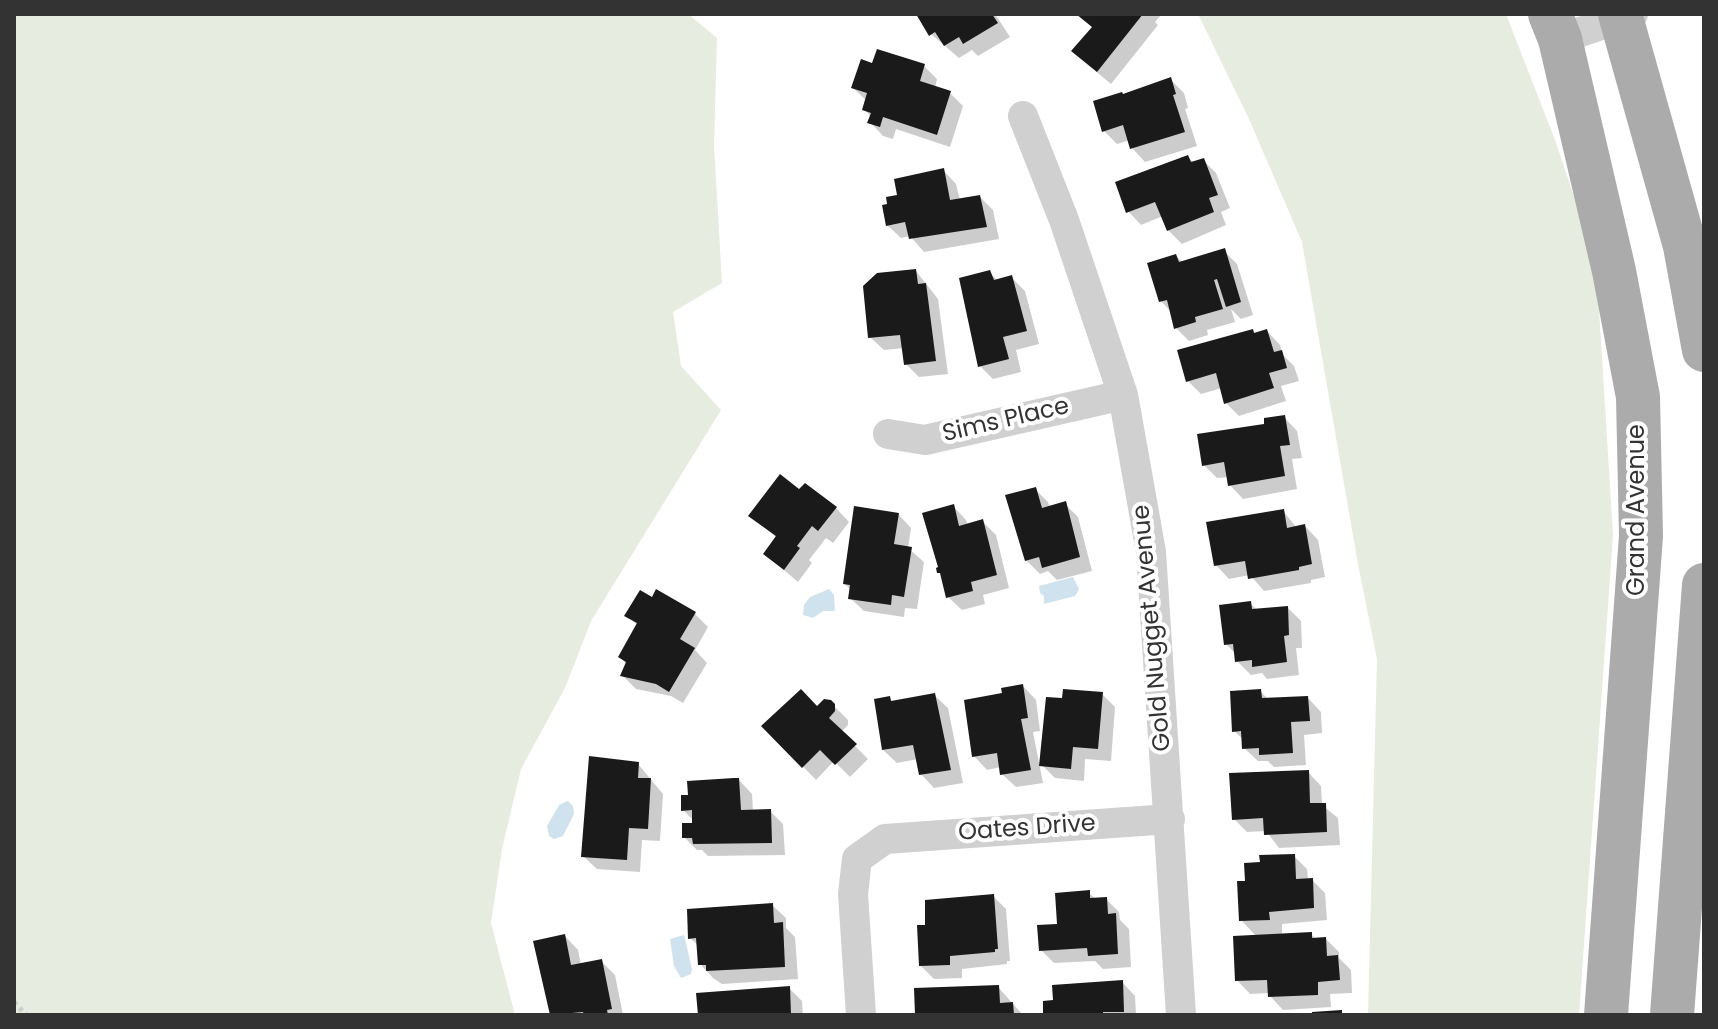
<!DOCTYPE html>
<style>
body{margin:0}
#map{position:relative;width:1718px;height:1029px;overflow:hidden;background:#fff;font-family:Poppins,sans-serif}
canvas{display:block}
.frame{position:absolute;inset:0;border:16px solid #333;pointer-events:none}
</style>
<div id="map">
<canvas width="1718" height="1029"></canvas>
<div class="frame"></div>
</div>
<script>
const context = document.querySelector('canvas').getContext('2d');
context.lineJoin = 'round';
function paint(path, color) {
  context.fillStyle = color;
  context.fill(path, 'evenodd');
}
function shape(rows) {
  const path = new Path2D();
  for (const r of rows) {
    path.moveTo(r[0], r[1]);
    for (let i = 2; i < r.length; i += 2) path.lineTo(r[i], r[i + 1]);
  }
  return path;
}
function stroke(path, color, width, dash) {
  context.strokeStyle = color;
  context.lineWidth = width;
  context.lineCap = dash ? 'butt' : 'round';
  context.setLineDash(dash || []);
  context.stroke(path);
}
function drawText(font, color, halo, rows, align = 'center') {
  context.font = font + ' Poppins,sans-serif';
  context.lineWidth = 8;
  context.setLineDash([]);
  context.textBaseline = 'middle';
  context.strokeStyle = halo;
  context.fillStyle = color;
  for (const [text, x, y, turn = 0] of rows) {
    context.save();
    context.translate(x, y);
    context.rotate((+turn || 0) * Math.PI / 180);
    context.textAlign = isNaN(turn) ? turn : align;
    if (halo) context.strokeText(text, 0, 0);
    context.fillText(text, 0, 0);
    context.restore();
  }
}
const green = shape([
 [14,14,688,14,717,38,714,145,722,283,673,312,681,366,721,410,591,621,565,688,521,769,502,849,491,923,515,1015,14,1015],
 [1198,14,1506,14,1555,140,1584,226,1594,229,1613,535,1579,1015,1368,1015,1377,659,1358,564,1302,242,1249,119]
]);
const water = shape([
 [1073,577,1079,589,1075,596,1044,604,1044,596,1040,593,1039,586],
 [829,589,834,595,835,611,823,611,813,618,803,615,804,605,810,597],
 [568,801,573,806,574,814,563,836,554,839,549,836,547,826,559,805],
 [684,935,692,969,691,974,681,978,674,966,670,939]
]);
const shadow = shape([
 [919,14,995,14,1010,37,978,56,972,50,959,58,931,34],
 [1078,14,1162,14,1155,22,1158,25,1111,84,1087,64,1093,28],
 [874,66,924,66,937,79,935,88,950,93,963,106,950,147,896,129,893,139,883,136,870,122,871,117,864,109,867,101,853,88],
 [1171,80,1184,93,1188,108,1185,109,1197,146,1145,162,1132,148,1130,140,1117,144,1104,131],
 [1188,157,1194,163,1203,160,1216,173,1230,208,1221,212,1226,225,1182,244,1168,230,1163,216,1141,225,1128,211],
 [943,170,956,184,960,201,980,197,993,210,999,239,924,252,910,236,901,238,887,225],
 [1224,251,1237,264,1253,315,1241,319,1231,309,1235,322,1207,330,1208,335,1189,341,1176,328,1172,313,1161,301,1176,256,1183,263],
 [916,271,938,299,948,374,919,377,906,364,904,348,884,350,870,337],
 [990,273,998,281,1011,277,1025,291,1039,344,1016,350,1021,372,993,379,980,366],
 [1253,331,1256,334,1267,331,1280,345,1283,355,1294,366,1299,381,1281,386,1286,401,1239,416,1226,403,1222,388,1201,394,1188,381],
 [1284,417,1297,431,1302,458,1292,459,1297,489,1243,499,1230,485,1228,477,1217,478,1204,465],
 [1035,489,1048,502,1050,508,1065,504,1078,517,1092,571,1057,580,1048,571,1040,574,1026,560],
 [800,492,836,508,849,522,833,543,826,538,809,560,812,563,798,582,765,554,777,538,751,516],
 [953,506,966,520,968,525,983,522,996,535,1009,588,983,595,985,604,962,610,948,597,943,577,939,572],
 [1283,511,1297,528,1305,526,1318,540,1325,577,1311,580,1311,583,1264,591,1250,575,1229,579,1216,565],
 [898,514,911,528,908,548,924,562,917,609,905,608,904,617,864,611,850,598,851,590,845,584],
 [1250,603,1257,610,1288,608,1301,621,1302,648,1296,648,1299,675,1267,679,1262,673,1251,675,1237,661,1236,654,1226,644],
 [695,614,708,627,695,650,707,663,683,703,671,696,636,689,623,676,627,664,620,657,638,626,627,615],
 [1023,686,1036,700,1040,731,1033,732,1043,783,1016,787,1002,774,1001,767,987,770,974,756,1004,695],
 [1260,691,1268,699,1308,698,1321,712,1322,733,1304,735,1306,765,1274,767,1268,761,1258,761,1244,748,1244,740,1234,731],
 [1102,694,1115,707,1111,761,1085,759,1084,781,1055,778,1042,765,1064,700],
 [934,695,948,708,963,783,934,788,921,774,918,759,897,763,883,750,890,699,893,702],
 [830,702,848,720,848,725,841,732,868,759,850,777,834,761,816,780,764,726],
 [638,764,663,794,660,841,642,840,640,872,597,869,583,856],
 [1308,772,1321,786,1322,805,1338,818,1340,845,1279,848,1266,831,1247,832,1234,819],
 [739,780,752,794,753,812,770,811,783,824,785,855,708,856,702,850,697,850,684,837,694,824,694,821,683,810],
 [1294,856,1307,869,1308,880,1312,880,1325,893,1327,920,1282,924,1282,936,1311,934,1316,939,1326,939,1339,952,1339,958,1351,970,1352,993,1330,994,1331,1007,1283,1010,1270,996,1270,993,1250,994,1237,980,1257,937,1241,920,1247,883,1262,864],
 [1089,893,1096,899,1106,899,1119,912,1120,920,1129,929,1131,967,1103,969,1095,961,1054,963,1041,950],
 [993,896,1006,909,1010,961,1007,961,1007,964,962,969,962,978,934,979,921,966,927,927],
 [772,905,786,918,786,928,795,937,798,979,722,984,713,978,700,964,699,946,690,938],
 [565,936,578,950,581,965,602,962,615,975,623,1015,552,1015,536,942],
 [1122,982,1135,996,1136,1015,1045,1015],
 [998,987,1023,1015,917,1015],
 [789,988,802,1001,803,1015,700,1015]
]);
const building = shape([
 [916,14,992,14,998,23,963,44,959,37,944,46,935,32,929,36],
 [1076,14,1143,14,1097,72,1071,51,1092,27],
 [877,49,925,64,920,81,951,91,937,135,883,117,880,127,867,123,871,113,862,110,867,93,851,88,861,59,872,63],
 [1171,77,1176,94,1173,95,1185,132,1130,149,1123,125,1102,132,1093,101,1122,92,1123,94],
 [1188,155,1191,162,1204,158,1218,195,1209,198,1214,212,1167,231,1155,202,1126,213,1115,182],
 [944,168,950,200,980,195,987,227,909,239,905,222,886,226,882,205,887,204,886,197,897,195,894,179],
 [1225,248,1241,302,1226,307,1217,279,1214,280,1223,309,1195,317,1196,322,1174,329,1167,300,1159,302,1147,263,1176,254,1179,262],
 [916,269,918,284,926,283,936,361,904,365,900,335,868,338,863,286,877,273],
 [990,270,994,280,1012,275,1027,331,1003,337,1009,359,978,367,959,278],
 [1253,329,1254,333,1267,329,1274,352,1282,350,1287,368,1269,373,1274,388,1224,404,1216,373,1186,382,1177,350],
 [1285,415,1290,445,1280,446,1285,476,1228,486,1224,462,1202,466,1197,434,1264,424,1264,418],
 [780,474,799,489,805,483,837,507,818,531,812,526,797,546,800,548,784,570,763,554,776,536,748,516],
 [1036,487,1042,508,1066,501,1080,557,1042,568,1039,557,1025,561,1005,495],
 [954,504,959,526,983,519,997,575,971,582,973,591,946,598,940,573,937,573,936,568,938,567,922,513],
 [854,506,899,513,894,544,912,547,904,597,892,595,891,605,848,599,850,585,843,584],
 [1284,509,1287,528,1305,524,1312,564,1299,567,1299,570,1248,579,1245,561,1214,566,1206,522],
 [656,589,696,612,680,639,695,648,669,692,656,684,620,676,626,662,618,657,637,623,624,616,640,590,652,597],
 [1251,601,1252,609,1288,606,1289,635,1284,636,1287,662,1252,667,1252,660,1235,662,1233,644,1224,645,1219,605],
 [1023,684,1028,718,1021,719,1031,770,1000,775,997,753,972,757,964,700,1002,693,1001,688],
 [801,689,817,706,824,699,831,700,835,704,835,711,829,718,857,744,835,765,820,750,802,768,761,726],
 [1063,689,1103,692,1098,749,1073,747,1071,769,1039,766,1046,697,1062,698],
 [1261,689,1262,698,1308,696,1310,721,1291,722,1293,753,1259,755,1259,748,1242,749,1241,731,1232,732,1230,691],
 [935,693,951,770,919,775,913,745,882,750,874,699,890,696,891,701],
 [589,756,639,762,638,778,651,778,648,829,629,828,627,860,581,857],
 [1309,770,1310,803,1326,803,1327,832,1264,835,1263,818,1232,820,1229,773],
 [734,778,739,778,741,810,771,809,772,843,693,844,692,838,682,838,682,823,692,823,692,810,681,811,681,795,688,795,687,781],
 [1295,854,1296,879,1313,878,1314,908,1269,912,1270,920,1239,921,1237,881,1245,881,1244,863,1260,862,1259,855],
 [1090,890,1090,898,1107,897,1108,914,1116,913,1118,954,1088,956,1087,948,1039,951,1037,925,1057,924,1055,893],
 [994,894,998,949,995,949,995,952,950,956,950,965,919,966,917,925,925,925,925,900],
 [773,903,774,923,783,922,785,967,706,971,706,965,698,965,696,938,688,939,687,909],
 [1312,932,1312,938,1326,937,1327,956,1338,955,1340,980,1318,982,1318,995,1268,997,1267,980,1235,981,1233,936],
 [565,934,571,965,602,959,612,1009,607,1010,608,1015,584,1015,583,1012,550,1015,533,941],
 [1123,980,1124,1012,1103,1012,1103,1015,1043,1015,1043,1001,1053,1000,1052,985],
 [999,985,1000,1003,1013,1002,1014,1015,915,1015,914,988],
 [790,986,791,1015,698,1015,696,993],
 [1342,1010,1342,1015,1312,1015,1312,1012]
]);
const path = shape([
 [14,1002,26,1015]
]);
const minor = shape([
 [1560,39,1633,14],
 [1023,116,1064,220,1123,395,1151,552,1181,1015],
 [888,434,925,440,1123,395],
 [861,1015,853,894,857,859,885,839,1170,819]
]);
const primary = shape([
 [1550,14,1560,39,1614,271,1638,397,1641,536,1606,1015],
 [1620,14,1685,246,1704,350],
 [1672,1015,1704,585]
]);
const streetNames = [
 ["Sims Place",1006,421,-13],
 ["Grand Avenue",1638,510,-90],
 ["Gold Nugget Avenue",1153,628,-95],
 ["Oates Drive",1027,829,-4]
];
paint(green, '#e6ecdf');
paint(water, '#cfe2ee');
paint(shadow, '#0003');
paint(building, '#1a1a1a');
stroke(path, '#cdcdcd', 5, [4, 4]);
stroke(minor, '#d0d0d0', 30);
stroke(primary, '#ababab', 44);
drawText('24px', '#333', '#fff', streetNames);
</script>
